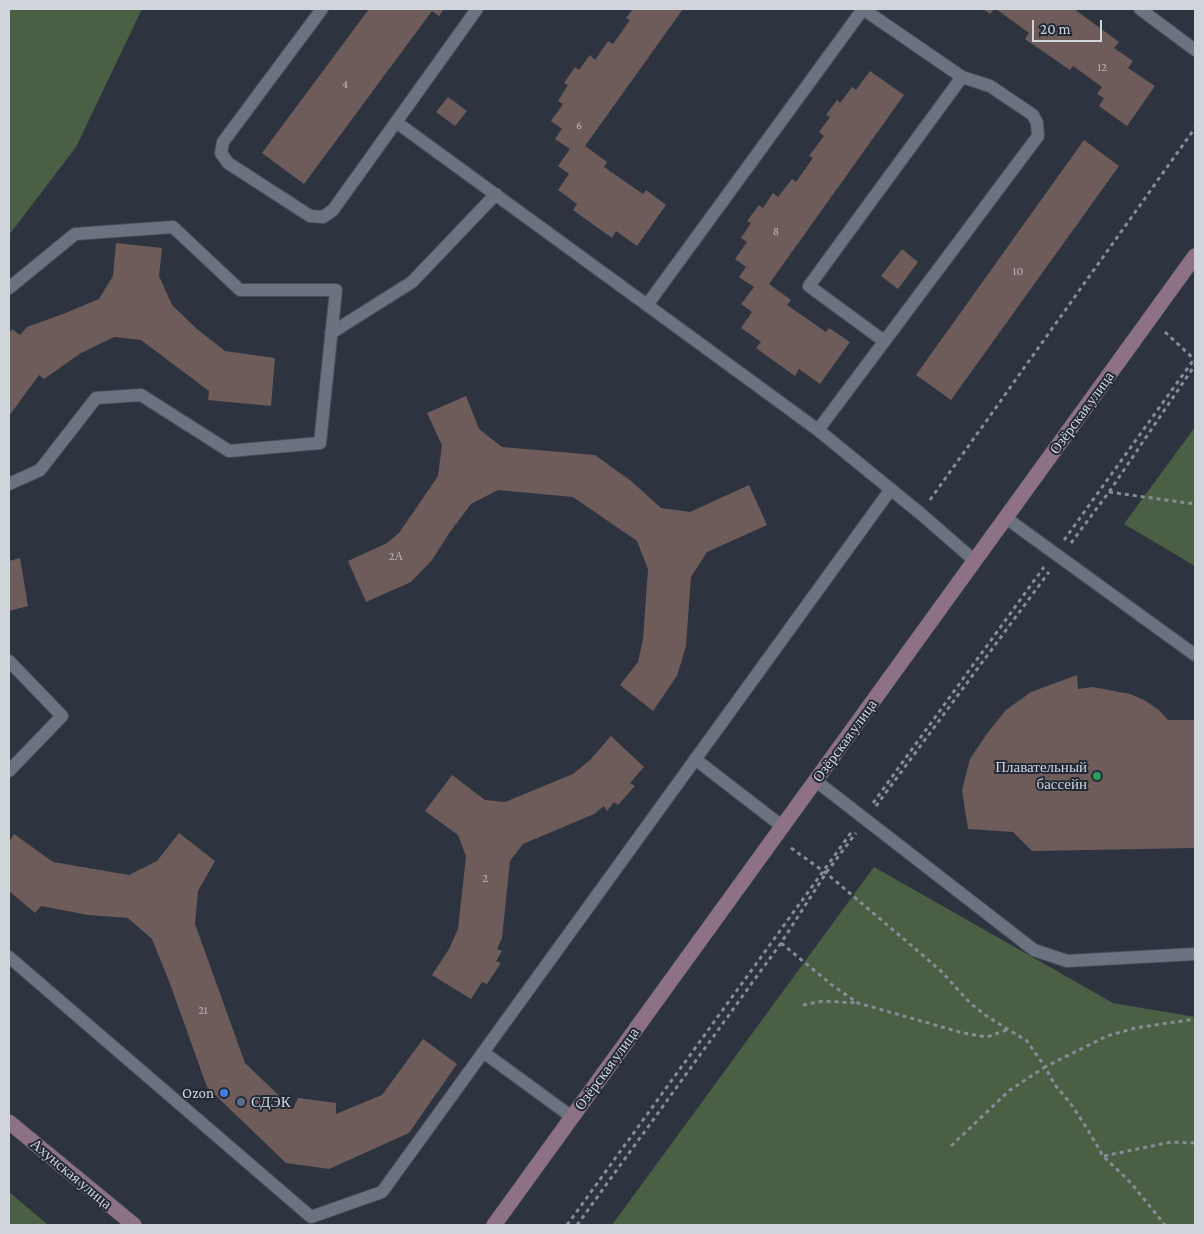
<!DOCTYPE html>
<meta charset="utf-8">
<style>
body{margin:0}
#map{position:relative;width:1204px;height:1234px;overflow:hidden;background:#2d3440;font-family:"Crimson Pro",serif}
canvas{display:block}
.frame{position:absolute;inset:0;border:10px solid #d0d5dc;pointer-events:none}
.scale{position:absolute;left:1032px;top:20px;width:70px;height:22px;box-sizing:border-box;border:2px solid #d0d5dc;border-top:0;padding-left:6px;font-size:15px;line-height:18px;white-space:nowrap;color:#d0d5dc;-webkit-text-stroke:4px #232a35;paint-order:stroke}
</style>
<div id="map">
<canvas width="1204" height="1234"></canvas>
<div class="frame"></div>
<div class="scale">20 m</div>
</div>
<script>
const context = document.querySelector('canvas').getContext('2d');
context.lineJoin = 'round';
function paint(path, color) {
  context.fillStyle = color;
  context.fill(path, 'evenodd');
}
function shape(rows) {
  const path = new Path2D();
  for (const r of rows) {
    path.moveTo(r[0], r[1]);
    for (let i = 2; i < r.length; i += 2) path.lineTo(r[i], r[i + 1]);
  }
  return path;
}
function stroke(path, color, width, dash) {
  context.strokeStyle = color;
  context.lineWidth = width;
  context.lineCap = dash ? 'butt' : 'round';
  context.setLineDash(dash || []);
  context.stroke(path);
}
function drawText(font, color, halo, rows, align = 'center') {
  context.font = font + ' "Crimson Pro",serif';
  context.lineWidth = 4;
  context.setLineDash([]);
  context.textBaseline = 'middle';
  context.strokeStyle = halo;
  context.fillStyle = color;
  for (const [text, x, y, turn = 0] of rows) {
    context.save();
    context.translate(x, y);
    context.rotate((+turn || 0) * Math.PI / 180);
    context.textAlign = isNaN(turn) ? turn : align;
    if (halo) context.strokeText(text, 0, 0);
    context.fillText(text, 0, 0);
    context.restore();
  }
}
const green = shape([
 [9,9,142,9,76,147,9,235],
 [1195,427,1195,566,1124,524],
 [874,867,1113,1003,1195,1017,1195,1225,612,1225],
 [9,1192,48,1225,9,1225]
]);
const building = shape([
 [369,9,444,9,439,16,432,11,304,184,262,153],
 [633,9,683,9,585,146,607,162,604,167,643,194,646,190,666,205,637,246,616,231,612,238,573,210,577,204,558,190,569,174,558,166,570,149,555,139,562,129,551,121,563,104,558,101,568,85,564,83,575,67,579,70,590,55,595,60,608,41,613,44,630,20,626,18],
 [983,9,994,9,990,14],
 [996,9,1074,9,1119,42,1114,48,1133,61,1128,68,1155,86,1127,126,1099,106,1104,98,1097,94,1102,87,1073,66,1070,70,1025,39,1029,33],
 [870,71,904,95,769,284,791,300,787,305,826,332,829,328,850,342,820,384,799,369,795,376,756,348,761,342,741,328,752,312,741,304,754,287,739,277,746,267,735,259,747,242,741,238,751,223,747,221,759,205,763,208,773,193,778,197,792,179,796,182,813,158,809,156,824,136,819,132,830,117,826,115,837,100,840,103,852,87,856,90],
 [448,97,467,111,455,126,436,112],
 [1084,140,1119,166,951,400,916,375],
 [116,243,162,248,159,276,172,305,197,329,225,351,275,358,271,406,208,400,209,391,141,340,114,337,81,353,44,379,39,375,9,416,9,334,12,329,20,335,27,327,63,314,99,299,113,276],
 [902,249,918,262,898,289,881,276],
 [466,396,479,429,502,447,595,455,631,481,661,508,690,512,749,485,767,525,707,552,691,577,686,646,677,676,653,711,620,685,638,662,643,639,648,569,637,541,573,497,498,490,471,504,450,532,432,560,411,582,366,602,348,561,387,543,399,533,438,476,442,445,427,413],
 [20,558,28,606,9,611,9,561],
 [1077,675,1078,689,1093,687,1130,694,1144,700,1159,710,1168,720,1195,720,1195,848,1032,851,1013,832,968,829,962,790,970,759,986,735,1006,710,1031,692],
 [611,736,644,767,630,783,635,786,618,805,614,802,607,811,604,806,594,814,523,844,510,861,502,938,497,949,502,951,496,961,501,963,487,984,482,982,471,999,432,975,449,949,458,929,466,856,458,835,425,811,452,775,485,800,505,802,573,774,590,760],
 [179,833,215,861,198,891,195,924,245,1063,293,1109,298,1098,336,1103,336,1114,382,1095,423,1039,457,1064,409,1133,329,1169,286,1163,207,1087,169,981,152,939,128,918,88,915,41,906,35,913,9,891,9,842,14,834,53,862,129,875,157,861]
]);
const path = shape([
 [1165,332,1195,360],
 [1109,492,1195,504],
 [930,500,1195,128],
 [1064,540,1195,358],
 [1071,543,1109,492,1195,365],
 [873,803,1044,567],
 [876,806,1049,572],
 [791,848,826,873,912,946,941,971,970,1003,988,1017,1027,1041,1045,1067,1107,1036,1135,1028,1195,1019],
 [781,943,832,985,858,1003,963,1033,987,1037,1009,1029],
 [803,1005,823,1001,857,1003],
 [951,1146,1010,1090,1045,1067,1055,1085,1071,1104,1088,1130,1103,1156,1131,1183,1165,1225],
 [1104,1156,1171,1142,1195,1143],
 [567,1225,853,830],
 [577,1225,781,943,826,873,856,833]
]);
const lane = shape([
 [322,9,223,142,221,153,228,163,310,216,323,217,333,210,477,9],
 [863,9,962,77,990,86,1033,115,1037,123,1038,136,818,430,921,514,975,561],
 [1140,9,1195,50],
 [396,122,647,305],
 [9,288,75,234,173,227,240,290,336,290,320,443,229,451,141,395,96,398,40,470,9,484],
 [331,333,412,282,496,194],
 [884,341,809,286,962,77],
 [818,430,647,305,863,9],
 [1006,518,1195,655],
 [9,661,62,716,9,771],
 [695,759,783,827],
 [816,781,1034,950,1067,961,1195,954],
 [9,957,311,1217,382,1192,891,489],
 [483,1052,572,1117]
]);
const secondary = shape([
 [9,1122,134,1225],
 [494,1225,1195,256]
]);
const markers = [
 [1097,776,5,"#2e9e5b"],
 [224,1093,5,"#3f7fe0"],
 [241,1102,5,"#5c6f8a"]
];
const numberNames = [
 ["12",1102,67],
 ["4",345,84],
 ["6",579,125],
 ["8",776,231],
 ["10",1018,271],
 ["2А",396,556],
 ["2",485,878],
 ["21",203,1010]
];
const streetNames = [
 ["Озёрская улица",1082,413,-54],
 ["Озёрская улица",845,741,-54],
 ["Озёрская улица",607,1069,-54],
 ["Ахунская улица",71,1174,40]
];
const poiNames = [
 ["Плавательный",1087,767],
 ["бассейн",1087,784],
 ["Ozon",214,1093],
 ["СДЭК",251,1102,"left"]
];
paint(green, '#4b5f44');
paint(building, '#6e5c5b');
stroke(lane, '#494f59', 14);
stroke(secondary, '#494f59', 16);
stroke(path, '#878c96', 3, [4, 4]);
stroke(lane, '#6b7381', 12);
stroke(secondary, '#8d7185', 15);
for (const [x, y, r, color] of markers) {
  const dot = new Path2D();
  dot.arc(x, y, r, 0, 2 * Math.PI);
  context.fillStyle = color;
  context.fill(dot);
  stroke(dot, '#232a35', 2);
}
drawText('12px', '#b8b7bc', null, numberNames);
drawText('15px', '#d0d5dc', '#232a35', streetNames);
drawText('15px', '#d0d5dc', '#232a35', poiNames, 'right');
</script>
